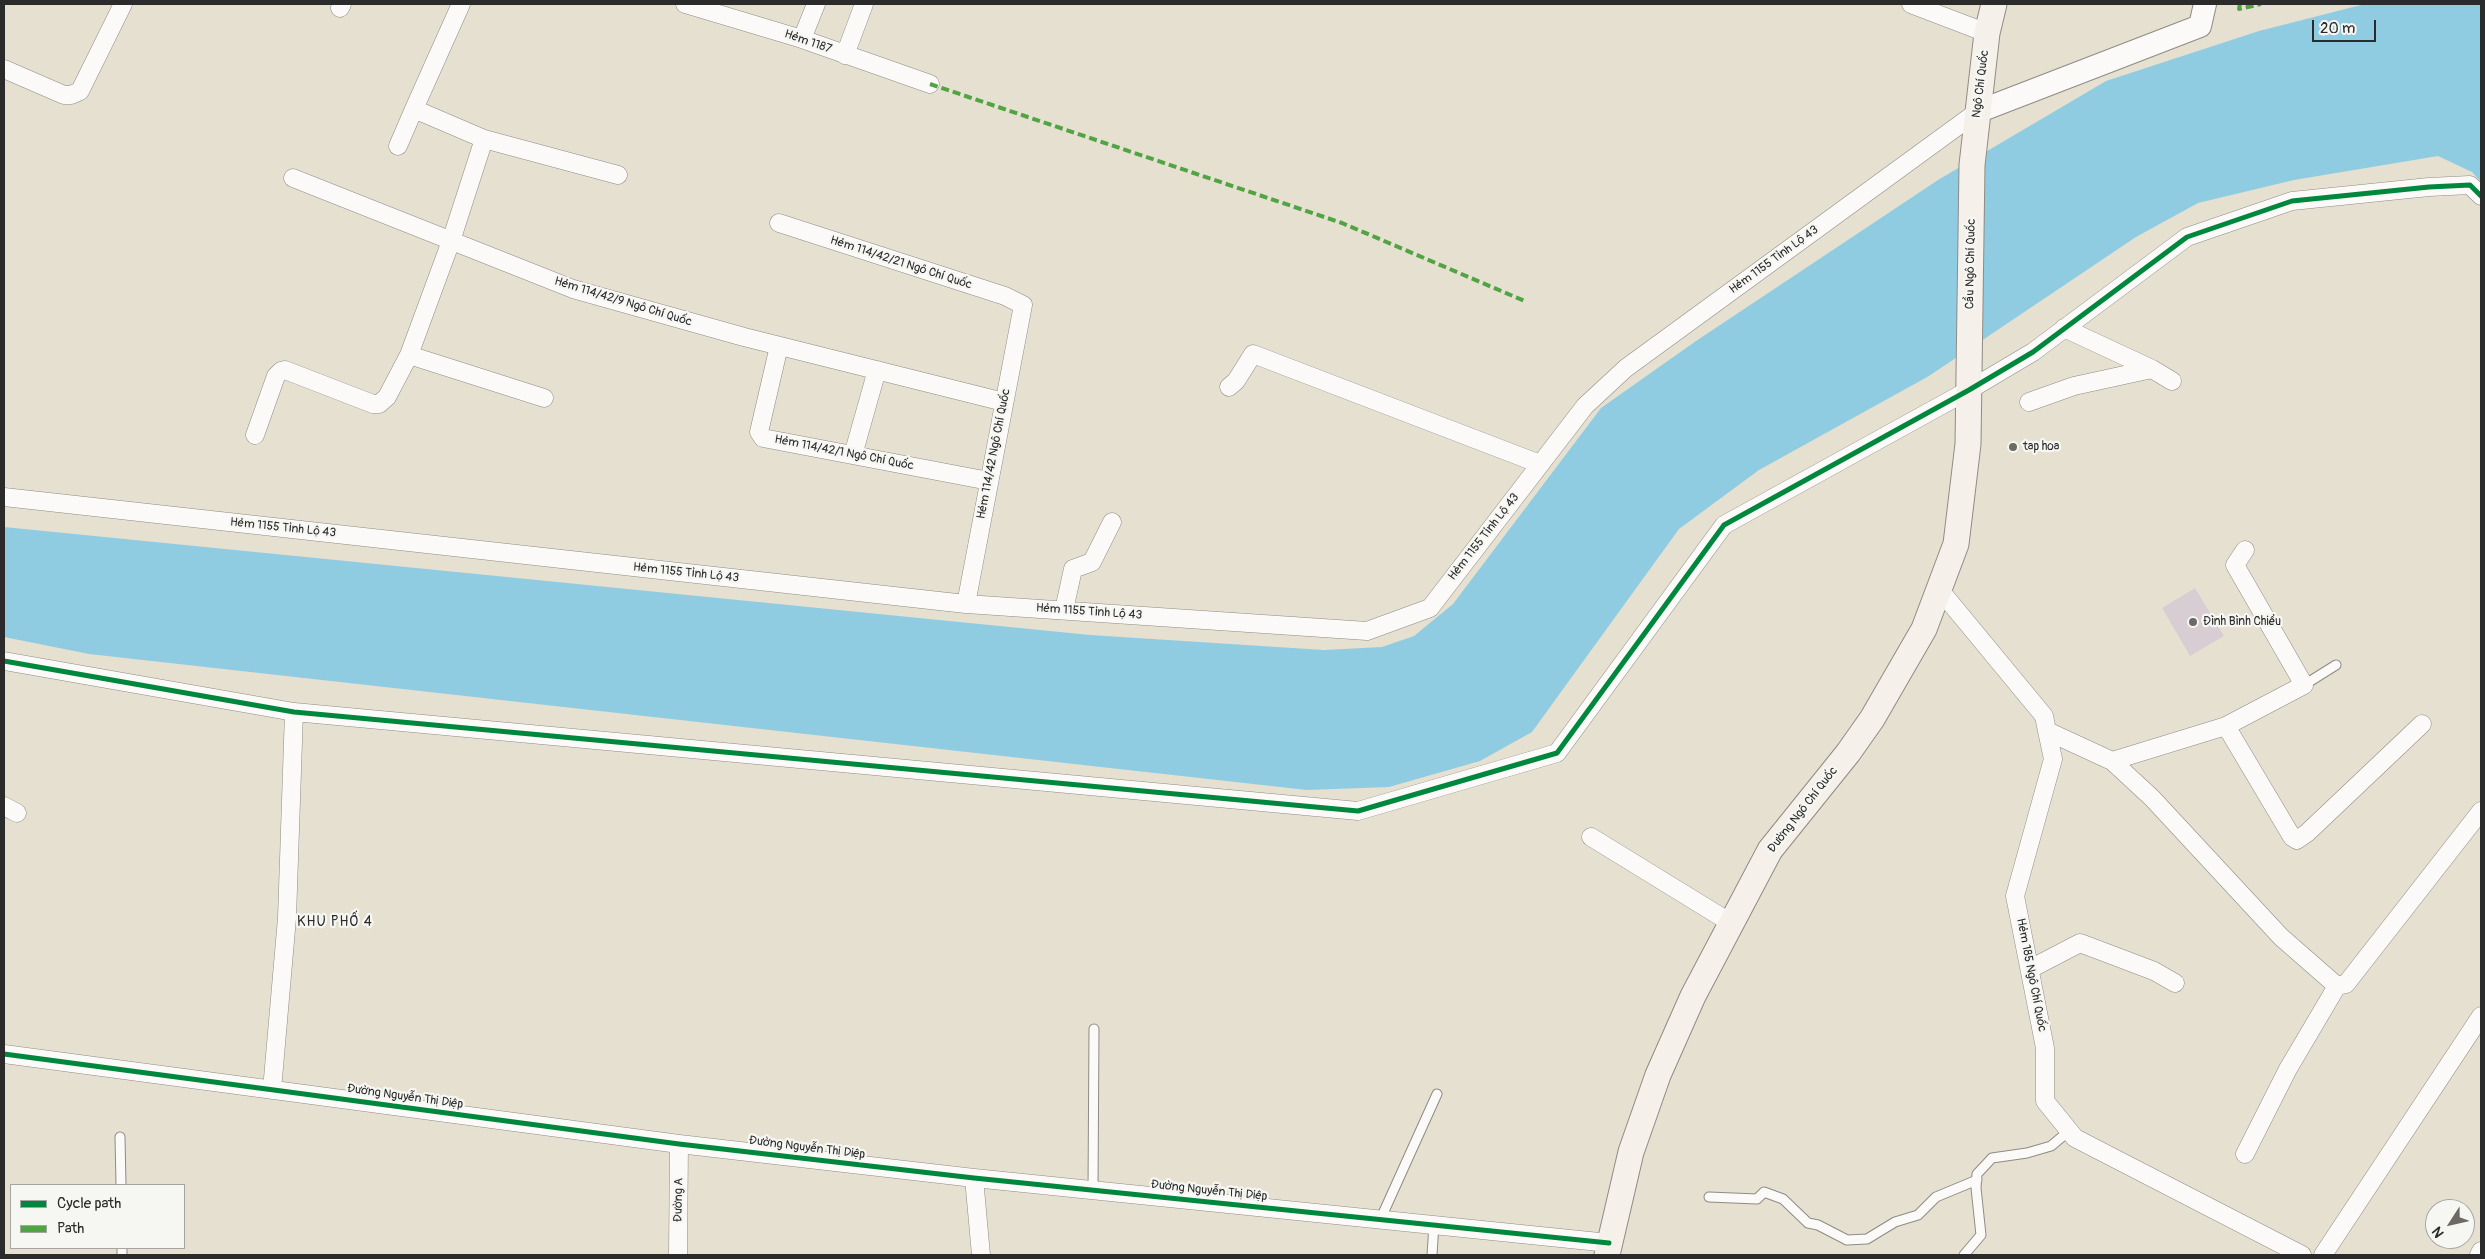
<!DOCTYPE html>
<meta charset="utf-8">
<style>
body{margin:0}
#map{position:relative;width:2485px;height:1259px;overflow:hidden;background:#e6e0d1;font-family:Pangolin,sans-serif}
canvas{display:block}
.frame{position:absolute;inset:0;border:5px solid #2b2b2b;pointer-events:none}
.legend{position:absolute;left:10px;top:1184px;width:175px;height:65px;box-sizing:border-box;background:#f6f6f2;border:1px solid #a5a5a2;margin:0;padding:6px 9px;list-style:none;font-size:15px;color:#2b2b2b}
.legend li{display:flex;align-items:center;gap:10px;height:25px}
.legend b{width:25px;border:1px solid #a5a5a2}
.north{position:absolute;left:2425px;top:1199px;width:50px;height:50px;box-sizing:border-box;background:#f6f6f2;border:1px solid #a5a5a2;border-radius:50%;rotate:235deg;font-size:14px;font-weight:700;line-height:20px;text-align:center;color:#2b2b2b}
.north::after{content:'';display:block;margin:auto;width:18px;height:22px;background:#6c6a65;clip-path:polygon(50% 0,100% 100%,50% 72%,0 100%)}
.scale{position:absolute;left:2312px;top:20px;width:64px;height:22px;box-sizing:border-box;border:2px solid #2b2b2b;border-top:0;padding-left:6px;font-size:15px;line-height:18px;white-space:nowrap;color:#2b2b2b;-webkit-text-stroke:4px #f6f6f2;paint-order:stroke}
</style>
<div id="map">
<canvas width="2485" height="1259"></canvas>
<div class="frame"></div>
<ul class="legend">
<li><b style="height:6px;background:#00873e"></b>Cycle path</li>
<li><b style="height:6px;background:#51a443"></b>Path</li>
</ul>
<div class="north">N</div>
<div class="scale">20 m</div>
</div>
<script>
const context = document.querySelector('canvas').getContext('2d');
context.lineJoin = 'round';
function paint(path, color) {
  context.fillStyle = color;
  context.fill(path, 'evenodd');
}
function shape(rows) {
  const path = new Path2D();
  for (const r of rows) {
    path.moveTo(r[0], r[1]);
    for (let i = 2; i < r.length; i += 2) path.lineTo(r[i], r[i + 1]);
  }
  return path;
}
function stroke(path, color, width, dash) {
  context.strokeStyle = color;
  context.lineWidth = width;
  context.lineCap = dash ? 'butt' : 'round';
  context.setLineDash(dash || []);
  context.stroke(path);
}
function drawText(font, color, halo, rows, align = 'center') {
  context.font = font + ' Pangolin,sans-serif';
  context.lineWidth = 4.5;
  context.setLineDash([]);
  context.textBaseline = 'middle';
  context.strokeStyle = halo;
  context.fillStyle = color;
  for (const [text, x, y, turn = 0] of rows) {
    context.save();
    context.translate(x, y);
    context.rotate((+turn || 0) * Math.PI / 180);
    context.textAlign = isNaN(turn) ? turn : align;
    if (halo) context.strokeText(text, 0, 0);
    context.fillText(text, 0, 0);
    context.restore();
  }
}
const water = shape([
 [2365,4,2481,4,2481,182,2472,172,2438,156,2294,180,2198,203,2136,237,1929,376,1759,470,1679,529,1532,732,1480,761,1389,787,1307,790,89,654,4,637,4,527,1090,635,1324,650,1382,647,1414,636,1453,604,1601,408,1696,341,1938,180,2106,81,2259,31]
]);
const building = shape([
 [2195,588,2224,636,2190,656,2162,608]
]);
const service = shape([
 [2304,685,2336,665],
 [120,1137,121,1185],
 [1093,1190,1094,1029],
 [1709,1197,1757,1199,1764,1192,1783,1199,1808,1223,1818,1225,1847,1240,1867,1239,1895,1222,1918,1215,1936,1197,1977,1180],
 [1381,1218,1437,1094],
 [122,1248,122,1255],
 [1432,1255,1434,1224],
 [1964,1255,1981,1235,1976,1188,1977,1174,1992,1158,2027,1153,2051,1146,2069,1131]
]);
const minor = shape([
 [461,4,414,109,484,139],
 [685,4,802,39,930,84],
 [1911,4,1987,33],
 [340,8,342,4],
 [802,39,816,4],
 [845,55,864,4],
 [4,69,64,95,71,95,80,91,123,4],
 [398,146,414,109],
 [293,178,573,289,744,337,1004,402],
 [779,223,1005,296,1023,305,966,604],
 [2064,328,2152,369,2172,381],
 [779,346,759,432,763,438,989,481],
 [1229,387,1236,381,1253,354,1540,464],
 [544,398,409,355,451,241,484,139,618,175],
 [2029,402,2074,386,2152,369],
 [255,435,276,376,281,371,285,370,373,404,379,404,387,397,409,355],
 [853,455,877,370],
 [4,497,966,604,1367,631,1430,608,1585,406,1626,368,1977,112],
 [1939,589,2044,716,2047,731,2053,759,2015,896,2045,1048,2045,1101,2075,1138,2302,1255],
 [1064,610,1073,569,1092,562,1112,522],
 [4,661,294,712,1358,811,1557,753,1724,525,1969,390,2033,352,2187,237,2292,201,2429,187,2470,185,2481,196],
 [2226,726,2292,837,2297,840,2307,833,2422,724],
 [2047,731,2112,761,2152,798,2281,937,2337,986,2346,984,2481,811],
 [2112,761,2226,726,2304,685,2235,565,2245,550],
 [4,806,17,813],
 [1591,837,1731,923],
 [2030,969,2080,943,2154,971,2175,983],
 [4,1054,679,1144,974,1178,1609,1243],
 [272,1090,287,918,294,712],
 [2245,1154,2288,1069,2337,986],
 [974,1178,981,1255],
 [678,1255,679,1144],
 [2323,1255,2481,1016],
 [2479,1255,2481,1251]
]);
const tertiary = shape([
 [1977,112,2200,26,2205,4]
]);
const secondary = shape([
 [1607,1255,1631,1152,1658,1075,1693,996,1770,850,1848,753,1872,719,1924,629,1956,544,1968,444,1972,165,1987,33,1994,4]
]);
const quiet = shape([
 [2240,4,2239,9,2261,4],
 [930,84,1342,223,1527,302]
]);
const cycleway = shape([
 [4,661,294,712,1358,811,1557,753,1724,525,1969,390,2033,352,2187,237,2292,201,2429,187,2470,185,2481,196],
 [4,1054,679,1144,974,1178,1609,1243]
]);
const markers = [
 [2013,447,5,"#6c6a65"],
 [2193,622,5,"#6c6a65"]
];
const streetNames = [
 ["Hẻm 1187",808,42,19],
 ["Ngô Chí Quốc",1981,84,-83],
 ["Hẻm 1155 Tỉnh Lộ 43",1774,260,-36],
 ["Hẻm 114/42/21 Ngô Chí Quốc",901,263,18],
 ["Cầu Ngô Chí Quốc",1971,264,-89],
 ["Hẻm 114/42/9 Ngô Chí Quốc",623,302,17],
 ["Hẻm 114/42/1 Ngô Chí Quốc",844,453,11],
 ["Hẻm 114/42 Ngô Chí Quốc",994,454,-79],
 ["Hẻm 1155 Tỉnh Lộ 43",283,528,6],
 ["Hẻm 1155 Tỉnh Lộ 43",1484,537,-52],
 ["Hẻm 1155 Tỉnh Lộ 43",686,573,6],
 ["Hẻm 1155 Tỉnh Lộ 43",1089,612,4],
 ["Đường Ngô Chí Quốc",1803,810,-52],
 ["Hẻm 185 Ngô Chí Quốc",2031,975,79],
 ["Đường Nguyễn Thị Diệp",405,1097,8],
 ["Đường Nguyễn Thị Diệp",807,1148,7],
 ["Đường Nguyễn Thị Diệp",1209,1191,6],
 ["Đường A",679,1200,-89]
];
const poiNames = [
 ["tap hoa",2023,447],
 ["Đình Bình Chiểu",2203,622]
];
const neighbourhoodNames = [
 ["KHU PHỐ 4",335,922]
];
paint(water, '#90cce1');
paint(building, '#d9cdd4');
stroke(service, '#8e8b84', 11);
stroke(minor, '#8e8b84', 19);
stroke(tertiary, '#8e8b84', 24);
stroke(secondary, '#8e8b84', 27);
stroke(service, '#fbfaf8', 9);
stroke(minor, '#fbfaf8', 18);
stroke(tertiary, '#fbfaf8', 22);
stroke(secondary, '#f5f1ea', 25);
stroke(quiet, '#51a443', 4, [8, 4]);
stroke(cycleway, '#00873e', 5);
for (const [x, y, r, color] of markers) {
  const dot = new Path2D();
  dot.arc(x, y, r, 0, 2 * Math.PI);
  context.fillStyle = color;
  context.fill(dot);
  stroke(dot, '#f6f6f2', 2);
}
drawText('12px', '#2b2b2b', '#f6f6f2', streetNames);
drawText('12px', '#2b2b2b', '#f6f6f2', poiNames, 'left');
context.letterSpacing = '1px';
drawText('14px', '#2b2b2b', '#f6f6f2', neighbourhoodNames);
context.letterSpacing = '0px';
</script>
